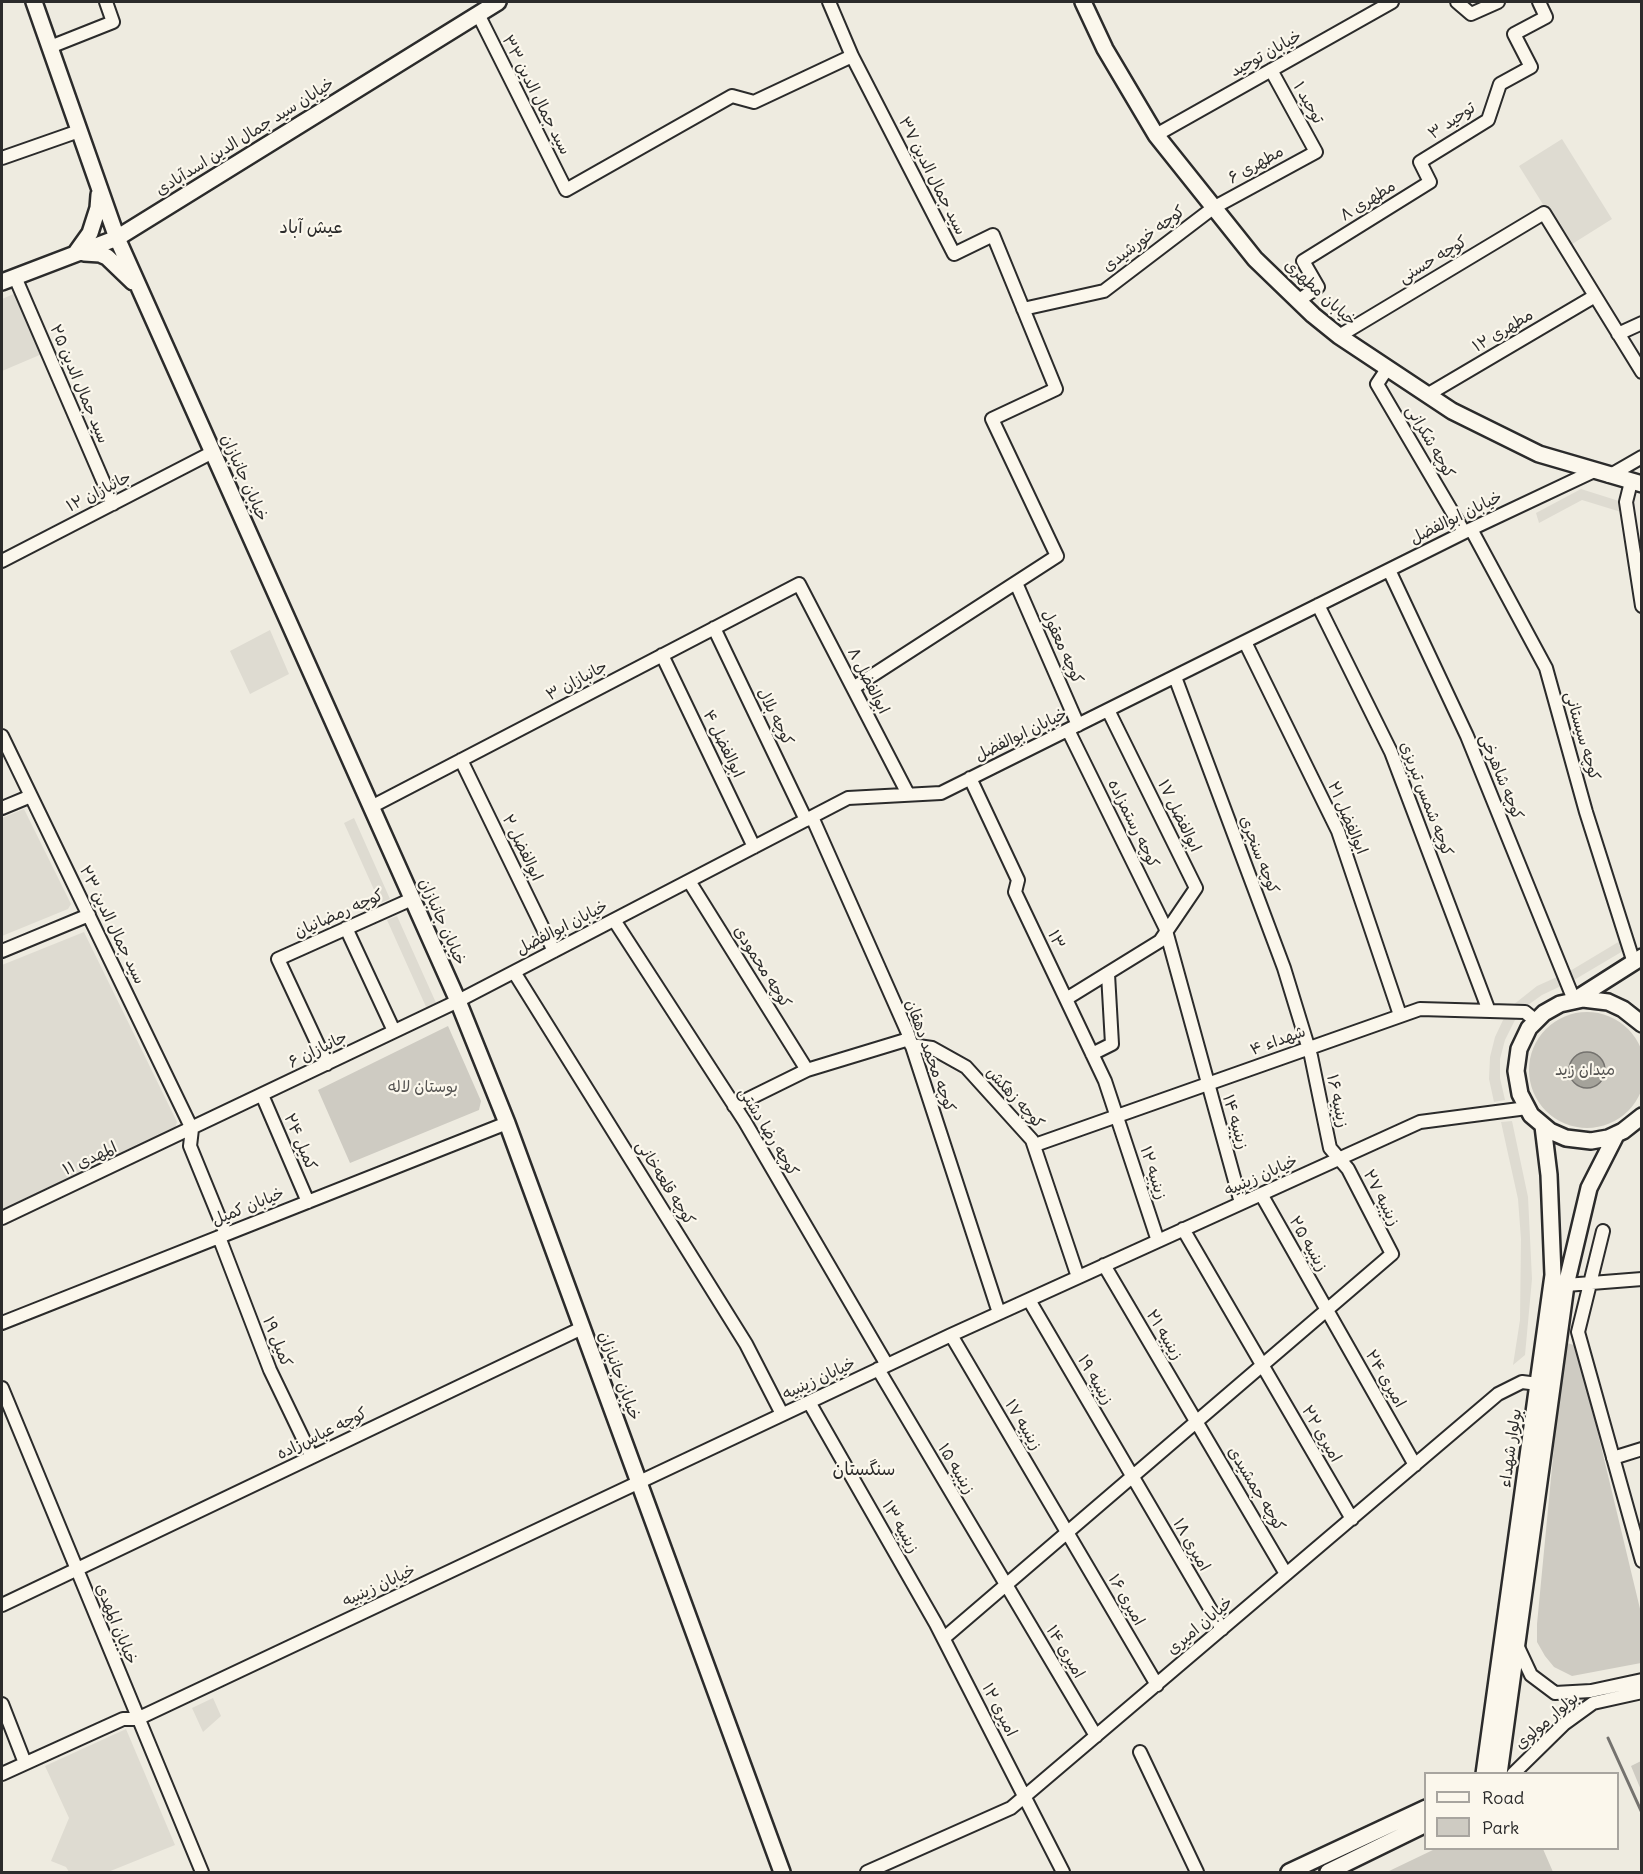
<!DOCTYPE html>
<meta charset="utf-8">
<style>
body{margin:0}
#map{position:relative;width:1643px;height:1874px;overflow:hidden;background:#eeebe0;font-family:Delius,sans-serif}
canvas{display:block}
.frame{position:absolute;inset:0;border:3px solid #2b2b2b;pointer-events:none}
.legend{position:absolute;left:1424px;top:1772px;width:195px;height:78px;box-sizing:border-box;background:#fbf7ec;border:2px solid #a8a59f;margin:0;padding:8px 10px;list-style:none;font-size:18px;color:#2b2b2b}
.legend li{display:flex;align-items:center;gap:12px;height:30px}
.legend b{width:30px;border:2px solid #a8a59f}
</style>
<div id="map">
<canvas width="1643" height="1874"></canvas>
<div class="frame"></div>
<ul class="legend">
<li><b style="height:8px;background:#fbf7ec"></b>Road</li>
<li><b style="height:16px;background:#cecbc2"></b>Park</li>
</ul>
</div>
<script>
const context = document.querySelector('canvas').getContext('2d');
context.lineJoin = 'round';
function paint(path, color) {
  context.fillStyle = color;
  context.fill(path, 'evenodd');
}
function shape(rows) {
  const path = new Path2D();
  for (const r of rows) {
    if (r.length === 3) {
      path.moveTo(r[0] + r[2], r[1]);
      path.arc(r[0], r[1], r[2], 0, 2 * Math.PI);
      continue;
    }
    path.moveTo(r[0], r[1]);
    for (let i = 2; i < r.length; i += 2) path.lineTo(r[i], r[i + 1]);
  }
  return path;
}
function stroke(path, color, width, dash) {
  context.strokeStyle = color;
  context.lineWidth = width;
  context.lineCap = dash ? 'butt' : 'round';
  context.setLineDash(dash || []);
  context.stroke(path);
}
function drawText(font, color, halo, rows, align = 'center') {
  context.font = font + ' Delius,"Playpen Sans Arabic",sans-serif';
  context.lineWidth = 4.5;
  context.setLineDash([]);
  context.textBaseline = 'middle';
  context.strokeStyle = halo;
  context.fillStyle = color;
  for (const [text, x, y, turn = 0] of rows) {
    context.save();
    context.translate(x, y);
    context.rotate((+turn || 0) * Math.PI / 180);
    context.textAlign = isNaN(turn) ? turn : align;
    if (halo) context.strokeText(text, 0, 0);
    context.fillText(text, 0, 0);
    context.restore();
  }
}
const built = shape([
 [1562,139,1612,219,1569,246,1519,166],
 [16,293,42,354,2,371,2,299],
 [1581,489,1619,501,1621,512,1582,500,1539,523,1536,513],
 [270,630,289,674,250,694,230,651],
 [24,809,71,904,68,909,2,936,2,818],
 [354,818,390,899,380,903,344,823],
 [397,916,437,1005,427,1009,387,920],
 [84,932,177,1122,175,1128,2,1209,2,965],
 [1620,941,1623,951,1574,980,1570,971],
 [1557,977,1561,986,1542,995,1528,1005,1513,1005,1537,986],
 [1504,1018,1516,1018,1505,1040,1500,1059,1500,1078,1505,1100,1494,1102,1489,1079,1490,1057,1495,1037],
 [1512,1121,1528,1197,1532,1279,1525,1355,1513,1365,1520,1320,1521,1239,1518,1199,1501,1122],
 [213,1698,221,1716,203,1732,192,1708],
 [126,1729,175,1845,108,1872,69,1872,66,1867,51,1861,69,1818,45,1766]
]);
const green = shape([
 [1587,1070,58],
 [448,1026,481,1101,479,1110,350,1163,318,1090],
 [1564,1342,1577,1346,1641,1613,1641,1663,1572,1676,1554,1667,1545,1656,1537,1642,1537,1624],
 [1641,1761,1641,1790,1631,1766],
 [1435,1849,1543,1849,1553,1872,1387,1872]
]);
const water = shape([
 [1587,1070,18]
]);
const stream = shape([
 [1608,1738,1642,1813]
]);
const minor = shape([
 [829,2,852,56,954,254,993,235,1056,389,992,419,1057,556,853,688],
 [1457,2,1471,14,1498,2],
 [478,14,566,190,732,96,754,102,852,56],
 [50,47,113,22,106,2],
 [1156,135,1392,2],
 [2,158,79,131],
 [15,277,113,504],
 [1298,301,1318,287,1303,261,1430,182,1420,162,1488,120,1500,84,1531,67,1514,34,1546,17,1539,2],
 [1023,309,1104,291,1213,208,1316,152,1271,70],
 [1618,334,1642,323],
 [1339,336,1544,213,1642,372],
 [1387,369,1377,384,1464,532],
 [1427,395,1595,296],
 [1609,476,1642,457],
 [1631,482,1626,502,1642,606],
 [1471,529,1546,668,1586,812,1634,963],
 [2,561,213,452],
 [1389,570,1467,736,1574,1000],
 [1016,583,1078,725],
 [1318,605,1391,752,1489,1011],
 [714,628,806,820],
 [1245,642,1338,831,1400,1015],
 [662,655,754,847],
 [1068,730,1165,927,1241,1203],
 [2,736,192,1129],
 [461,760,554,951],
 [970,778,1018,880,1015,892,1105,1081,1158,1241],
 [371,807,799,584,908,794],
 [2,808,31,796],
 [812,817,907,1031,999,1313],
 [689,881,807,1070],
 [614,920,745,1122,887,1365],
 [346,928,394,1031],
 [2,951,89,915],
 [514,972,746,1344,782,1414],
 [1066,999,1160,941,1196,888,1108,710],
 [911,1045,932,1048,966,1067,1032,1140,1078,1277],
 [1092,1054,1112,1044,1108,974],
 [327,1064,278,959,412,899],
 [262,1095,308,1202],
 [734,1106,807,1070,909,1039],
 [192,1129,190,1146,226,1234],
 [1035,1145,1420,1009,1525,1012,1536,1021],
 [1261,1194,1415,1465],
 [2,1218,458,1001,848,798,941,793,1471,529,1594,471],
 [1183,1229,1352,1519],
 [1603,1231,1578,1332,1642,1561],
 [219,1237,270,1370,312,1457],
 [1104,1265,1286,1574],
 [1566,1285,1642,1279],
 [1029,1300,1222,1629],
 [2,1323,507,1123],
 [951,1335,1157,1685],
 [878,1369,1096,1736],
 [2,1388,202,1872],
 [809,1402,936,1624,1063,1872],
 [1613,1458,1642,1449],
 [2,1605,582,1328],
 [944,1638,1392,1254,1348,1169,1330,1148,1311,1056,1284,968,1175,677],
 [1517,1645,1531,1675,1555,1693,1591,1691,1642,1680],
 [2,1704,25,1763],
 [1140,1752,1197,1872],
 [2,1774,123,1719,137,1719,951,1335,1420,1122,1527,1108],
 [1513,1774,1564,1724,1593,1703,1642,1692],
 [867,1872,1011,1808,1498,1394,1522,1382,1538,1384]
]);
const major = shape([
 [34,2,117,238,458,1001,507,1123,782,1872],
 [1083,2,1105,49,1156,135,1255,259,1313,315,1339,336,1452,411,1539,454,1642,484],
 [84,253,100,254,107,257,133,282],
 [75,254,90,233,98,208,99,195],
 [2,282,117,238,498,2],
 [1576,999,1642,957],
 [1642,1024,1623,1009,1608,1002,1583,999,1560,1004,1544,1013,1529,1028,1519,1049,1516,1071,1520,1094,1531,1115,1550,1131,1566,1138,1591,1141,1608,1138,1623,1131,1642,1116],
 [1484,1774,1553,1275,1549,1175,1543,1126],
 [1499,1774,1566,1285,1589,1188,1616,1135],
 [1289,1872,1426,1808],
 [1328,1872,1426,1824]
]);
const streetNames = [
 ["خیابان توحید",1266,54,-29],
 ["سید جمال الدین ۳۳",536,95,63],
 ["توحید ۱",1308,103,61],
 ["توحید ۳",1452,121,-34],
 ["خیابان سید جمال الدین اسدآبادی",245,137,-32],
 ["مطهری ۶",1256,165,-29],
 ["سید جمال الدین ۳۷",932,176,63],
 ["مطهری ۸",1368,201,-32],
 ["کوچه خورشیدی",1144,239,-37],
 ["کوچه حسنی",1433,260,-31],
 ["خیابان مطهری",1320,293,42],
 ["مطهری ۱۲",1503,331,-31],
 ["سید جمال الدین ۲۵",79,384,67],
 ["کوچه شکرانی",1430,442,60],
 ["خیابان جانبازان",244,478,66],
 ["جانبازان ۱۲",99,492,-27],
 ["خیابان ابوالفضل",1456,518,-26],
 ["کوچه معقول",1062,647,66],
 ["جانبازان ۳",577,681,-28],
 ["ابوالفضل ۸",868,681,63],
 ["کوچه بلال",775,717,64],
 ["خیابان ابوالفضل",1021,735,-26],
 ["کوچه سیستانی",1582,736,74],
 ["ابوالفضل ۴",723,744,64],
 ["کوچه شاهرخی",1501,777,68],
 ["کوچه شمس تبریزی",1426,799,69],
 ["ابوالفضل ۱۷",1179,816,64],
 ["ابوالفضل ۲۱",1347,818,67],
 ["کوچه رستمزاده",1133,824,64],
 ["ابوالفضل ۲",522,848,64],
 ["کوچه سنجری",1259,855,69],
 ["کوچه رمضانیان",339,914,-24],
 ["خیابان جانبازان",442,922,66],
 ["سید جمال الدین ۲۳",112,925,64],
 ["خیابان ابوالفضل",562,928,-27],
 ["۱۳",1056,940,65],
 ["کوچه محمودی",762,967,58],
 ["شهداء ۴",1278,1041,-20],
 ["جانبازان ۶",318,1050,-26],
 ["کوچه محمد دهقان",930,1056,70],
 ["کوچه زهکش",1015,1098,48],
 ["زینبیه ۱۶",1337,1101,78],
 ["زینبیه ۱۴",1235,1122,74],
 ["کوچه رضا دشتی",768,1132,59],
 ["کمیل ۲۴",300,1142,67],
 ["المهدی ۱۱",90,1159,-25],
 ["زینبیه ۱۲",1153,1173,72],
 ["خیابان زینبیه",1261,1176,-24],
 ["کوچه قلعه‌خانی",665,1183,58],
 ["زینبیه ۲۷",1381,1198,63],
 ["خیابان کمیل",248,1207,-22],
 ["زینبیه ۲۵",1308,1244,60],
 ["زینبیه ۲۱",1164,1335,59],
 ["کمیل ۱۹",277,1342,68],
 ["خیابان جانبازان",619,1376,70],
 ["خیابان زینبیه",819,1379,-25],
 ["امیری ۲۴",1385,1379,60],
 ["زینبیه ۱۹",1095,1380,60],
 ["زینبیه ۱۷",1023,1425,59],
 ["کوچه عباس‌زاده",322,1434,-26],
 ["امیری ۲۲",1321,1434,60],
 ["بولوار شهداء",1511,1448,-82],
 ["زینبیه ۱۵",956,1469,59],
 ["کوچه جمشیدی",1256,1489,59],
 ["زینبیه ۱۳",900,1527,60],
 ["امیری ۱۸",1191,1545,60],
 ["خیابان زینبیه",379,1586,-25],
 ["امیری ۱۶",1126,1600,60],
 ["خیابان المهدی",116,1624,68],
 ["خیابان امیری",1200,1626,-40],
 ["امیری ۱۴",1065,1652,59],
 ["امیری ۱۲",999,1710,63],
 ["بولوار مولوی",1547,1721,-41]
];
const parkNames = [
 ["میدان زید",1585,1070],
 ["بوستان لاله",423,1087]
];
const neighbourhoodNames = [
 ["عیش آباد",311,228],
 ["سنگستان",864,1470]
];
paint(built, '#dedbd1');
paint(green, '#cecbc2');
paint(water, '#a4a29a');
stroke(water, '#74726e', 1.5);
stroke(stream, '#74726e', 3);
stroke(minor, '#2b2b2b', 16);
stroke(major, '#2b2b2b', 20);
stroke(minor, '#fbf7ec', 12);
stroke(major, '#fbf7ec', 15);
drawText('16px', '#2b2b2b', '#fbf7ec', streetNames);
drawText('16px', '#545351', '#fbf7ec', parkNames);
drawText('18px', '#2b2b2b', '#fbf7ec', neighbourhoodNames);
</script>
